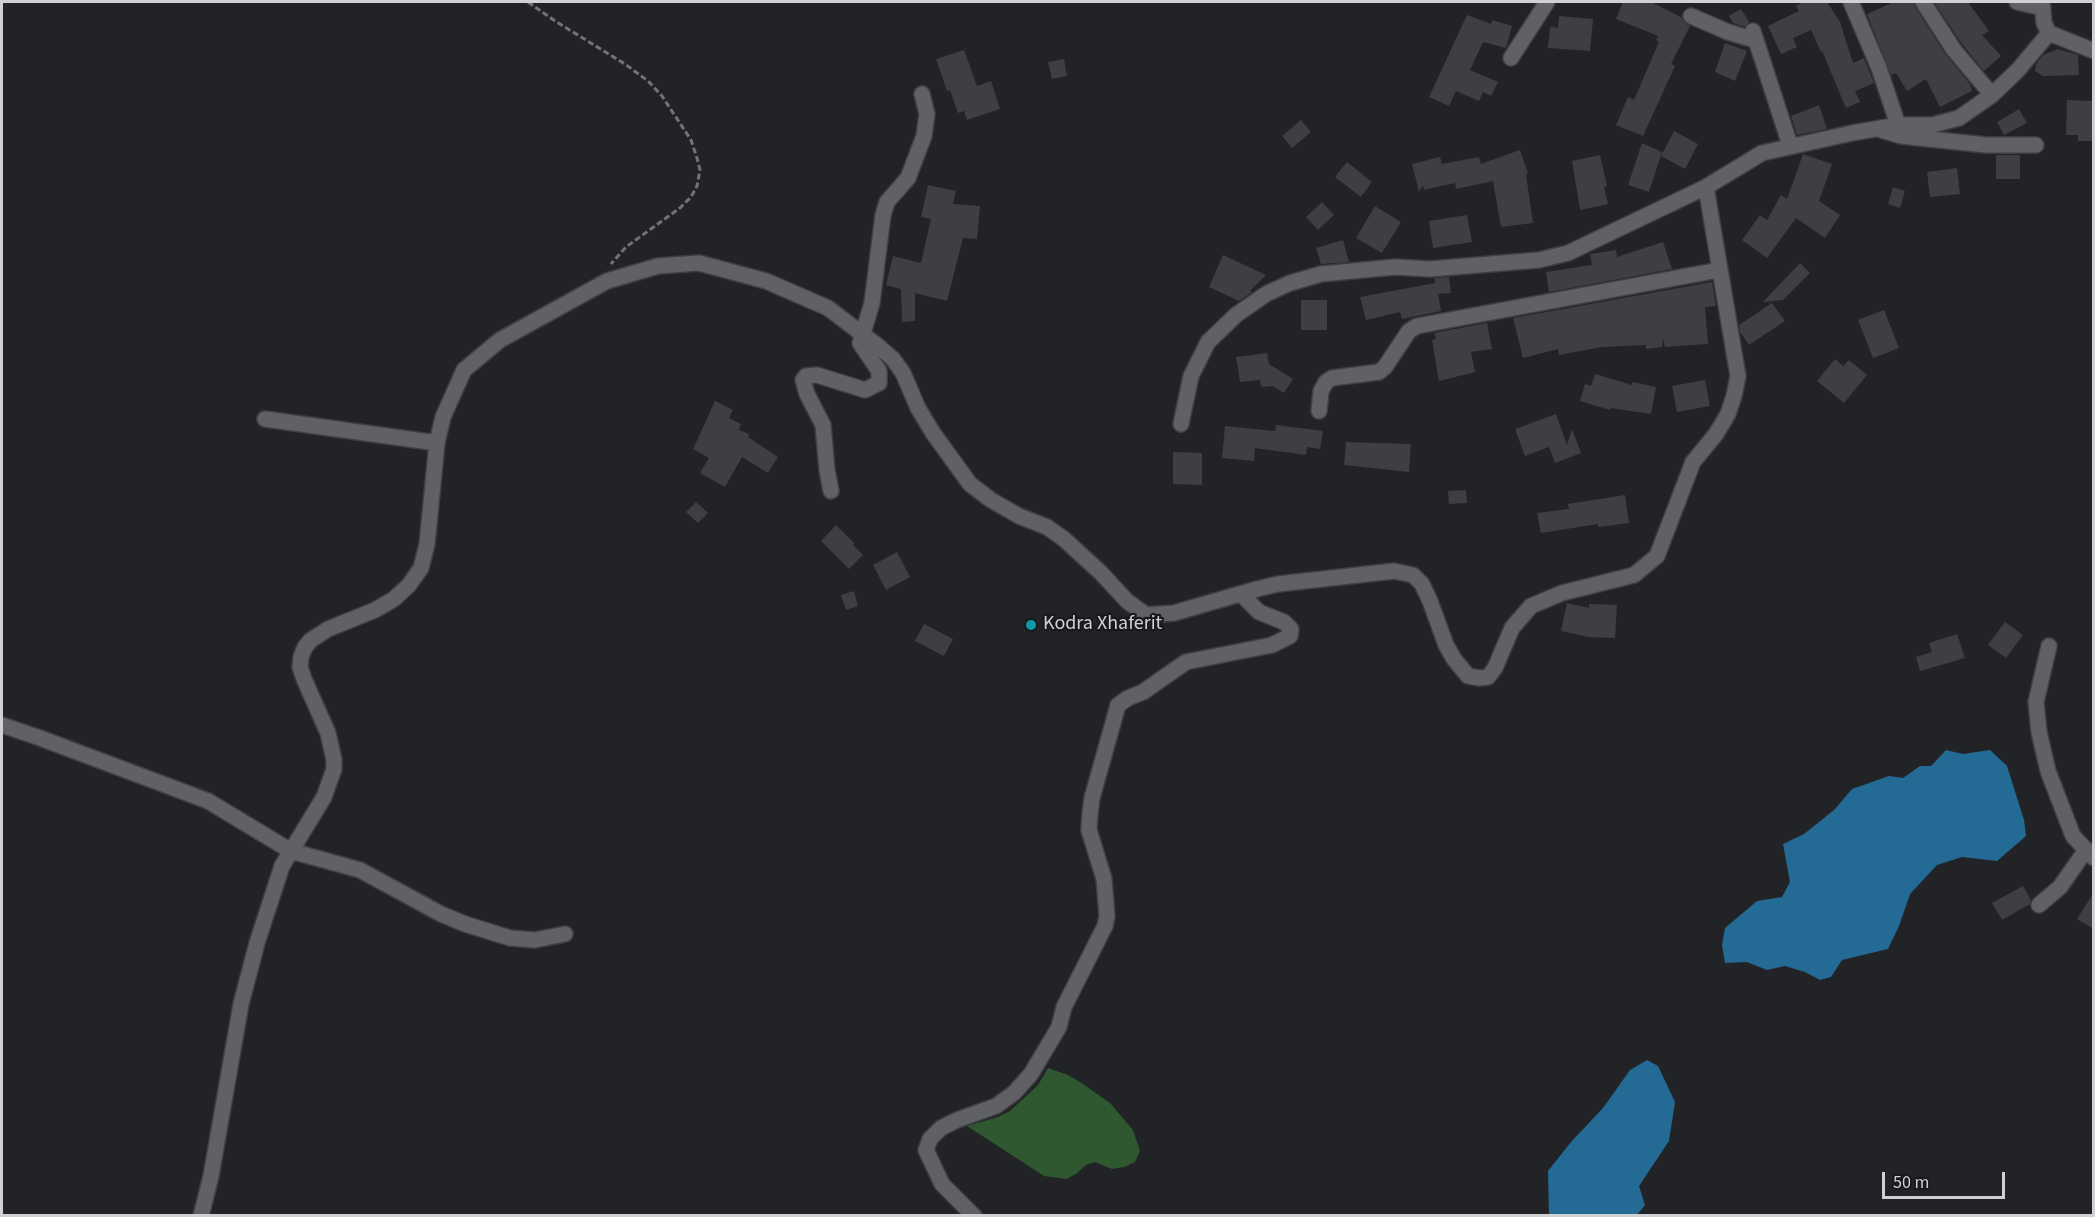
<!DOCTYPE html>
<style>
body{margin:0}
#map{position:relative;width:2095px;height:1217px;overflow:hidden;background:#222327;font-family:"Source Sans 3",sans-serif}
canvas{display:block}
.frame{position:absolute;inset:0;border:3px solid #d0d1d3;pointer-events:none}
.scale{position:absolute;left:1882px;top:1172px;width:123px;height:27px;box-sizing:border-box;border:3px solid #d0d1d3;border-top:0;padding-left:8px;font-size:18px;line-height:21px;white-space:nowrap;color:#d0d1d3;-webkit-text-stroke:4px #181a1d;paint-order:stroke}
</style>
<div id="map">
<canvas width="2095" height="1217"></canvas>
<div class="frame"></div>
<div class="scale">50 m</div>
</div>
<script>
const context = document.querySelector('canvas').getContext('2d');
context.lineJoin = 'round';
function paint(path, color) {
  context.fillStyle = color;
  context.fill(path, 'evenodd');
}
function shape(rows) {
  const path = new Path2D();
  for (const r of rows) {
    path.moveTo(r[0], r[1]);
    for (let i = 2; i < r.length; i += 2) path.lineTo(r[i], r[i + 1]);
  }
  return path;
}
function stroke(path, color, width, dash) {
  context.strokeStyle = color;
  context.lineWidth = width;
  context.lineCap = dash ? 'butt' : 'round';
  context.setLineDash(dash || []);
  context.stroke(path);
}
function drawText(font, color, halo, rows, align = 'center') {
  context.font = font + ' "Source Sans 3",sans-serif';
  context.lineWidth = 4.5;
  context.setLineDash([]);
  context.textBaseline = 'middle';
  context.strokeStyle = halo;
  context.fillStyle = color;
  for (const [text, x, y, turn = 0] of rows) {
    context.save();
    context.translate(x, y);
    context.rotate((+turn || 0) * Math.PI / 180);
    context.textAlign = isNaN(turn) ? turn : align;
    if (halo) context.strokeText(text, 0, 0);
    context.fillText(text, 0, 0);
    context.restore();
  }
}
const green = shape([
 [1048,1068,1068,1075,1080,1082,1110,1103,1133,1130,1140,1151,1135,1162,1124,1167,1112,1169,1095,1162,1086,1165,1076,1174,1066,1179,1044,1176,967,1126,998,1117,1010,1111,1038,1085]
]);
const water = shape([
 [1946,750,1963,754,1990,750,2007,766,2024,820,2026,836,1997,861,1962,857,1937,865,1910,894,1899,926,1888,949,1842,960,1831,977,1820,980,1805,972,1785,966,1767,970,1747,962,1725,963,1722,945,1725,928,1757,901,1782,897,1790,882,1783,844,1804,834,1834,810,1852,789,1889,776,1903,778,1920,766,1931,766],
 [1647,1060,1658,1066,1675,1102,1669,1141,1639,1186,1645,1205,1637,1215,1549,1215,1548,1171,1571,1142,1603,1108,1630,1070]
]);
const building = shape([
 [1623,2,1651,2,1681,17,1684,22,1690,26,1671,64,1675,66,1643,136,1616,125,1628,97,1634,100,1659,42,1656,40,1658,36,1616,19],
 [1803,2,1827,2,1840,22,1853,63,1864,58,1874,83,1855,91,1860,102,1846,108,1822,51,1821,52,1811,30,1793,38,1797,47,1781,54,1768,26,1799,11,1796,6],
 [1894,2,1913,2,1915,7,1946,55,1970,84,1972,91,1940,107,1926,79,1907,91,1896,73,1891,75,1867,14],
 [1934,2,1968,2,1989,31,1982,35,2001,56,1984,71,1962,44],
 [1741,9,1749,22,1745,27,1733,23,1729,16],
 [1467,15,1491,24,1492,20,1512,26,1506,48,1483,42,1470,70,1498,82,1491,96,1483,92,1479,101,1456,91,1449,106,1429,97],
 [1559,16,1593,19,1590,51,1548,48,1550,27,1558,28],
 [1725,43,1747,51,1735,81,1715,72],
 [2058,49,2078,55,2079,75,2043,76,2035,71,2036,64,2043,55],
 [964,50,977,86,991,81,1000,109,967,120,964,111,958,113,950,90,947,91,936,59],
 [1064,59,1067,76,1052,79,1048,62],
 [2067,100,2093,101,2094,141,2078,141,2078,135,2066,135],
 [1819,105,1827,129,1797,135,1791,116],
 [2019,109,2027,123,2004,135,1997,122],
 [1301,120,1311,132,1292,148,1282,136],
 [1674,131,1698,144,1685,169,1661,156],
 [1642,143,1662,152,1649,192,1628,185],
 [1520,150,1528,173,1526,174,1533,223,1501,227,1493,181,1456,189,1455,183,1424,190,1423,185,1419,192,1412,164,1440,157,1442,164,1479,157,1481,164],
 [1803,154,1832,164,1819,201,1840,215,1825,238,1796,218,1767,258,1742,240,1760,215,1767,220,1781,195,1787,199],
 [1600,155,1607,186,1604,187,1608,204,1580,210,1572,161],
 [1996,155,2020,155,2020,179,1996,179],
 [1347,162,1372,182,1361,197,1335,177],
 [1957,168,1960,194,1930,197,1927,172],
 [928,185,956,191,953,204,980,206,977,239,963,238,947,301,915,293,915,321,902,322,901,289,886,285,893,256,921,263,931,219,921,217],
 [1893,187,1905,191,1900,208,1888,204],
 [1322,202,1334,215,1318,230,1306,217],
 [1375,206,1401,222,1382,253,1356,238],
 [1467,215,1472,242,1433,248,1429,221],
 [1343,240,1349,262,1321,264,1316,248],
 [1663,242,1672,269,1549,292,1546,272,1592,265,1590,254,1616,250,1617,257],
 [1223,255,1266,275,1250,291,1252,292,1239,301,1209,287],
 [1800,263,1810,273,1783,300,1763,302],
 [1449,277,1451,293,1438,294,1441,311,1402,319,1400,312,1366,320,1360,297,1435,283,1435,278],
 [1712,282,1716,306,1705,307,1708,344,1665,347,1663,339,1662,347,1646,349,1646,345,1602,347,1559,355,1558,349,1523,358,1513,318],
 [1301,300,1327,300,1327,330,1301,330],
 [1772,303,1785,321,1749,345,1740,332,1739,325],
 [1884,310,1899,348,1873,358,1858,320],
 [1487,323,1492,349,1471,352,1475,372,1439,381,1432,340,1436,339,1434,333],
 [1267,353,1269,364,1293,379,1284,393,1272,386,1261,387,1260,380,1240,382,1236,357],
 [1835,359,1843,366,1849,360,1867,375,1844,403,1817,381],
 [1595,374,1632,385,1632,382,1656,387,1651,414,1611,408,1610,410,1580,401,1585,384,1591,386],
 [1705,380,1710,406,1677,412,1672,386],
 [715,401,733,410,729,418,741,424,739,430,749,434,748,437,778,457,768,473,742,457,725,487,700,473,709,458,693,449],
 [1556,414,1567,445,1572,429,1581,453,1555,463,1549,447,1525,456,1515,429],
 [1276,425,1323,431,1320,449,1307,447,1306,455,1255,448,1254,461,1222,458,1225,426,1275,431],
 [1346,442,1411,444,1409,472,1344,465],
 [1173,452,1202,453,1202,485,1173,484],
 [1466,490,1467,503,1449,504,1448,491],
 [1625,495,1629,523,1598,527,1598,524,1541,533,1537,513,1569,509,1568,504],
 [696,502,708,513,698,523,686,512],
 [836,525,855,544,853,545,863,555,849,569,821,541],
 [897,552,910,577,886,590,873,565],
 [854,591,858,606,846,610,841,595],
 [1567,603,1589,608,1589,604,1617,605,1615,638,1588,637,1561,631],
 [2005,622,2023,635,2006,658,1988,645],
 [924,624,953,639,944,656,915,641],
 [1957,634,1965,658,1920,671,1916,657,1932,652,1929,643],
 [2023,886,2031,900,2030,904,2002,920,1992,903],
 [2094,892,2094,929,2077,919]
]);
const path = shape([
 [528,2,555,21,625,64,648,81,662,96,691,140,697,158,700,170,697,186,691,197,680,208,626,247,611,264]
]);
const minor = shape([
 [1851,2,1879,68,1898,125],
 [1923,2,1954,50,1992,95],
 [2017,2,2043,8],
 [2042,2,2044,23,2049,33,2094,51],
 [1691,16,1728,32,1755,40],
 [1753,31,1790,145],
 [1511,58,1547,2],
 [1881,130,1901,136,1986,145,2036,145],
 [1319,411,1321,391,1326,382,1332,378,1379,372,1385,367,1409,331,1417,326,1719,270],
 [265,419,437,443],
 [1181,424,1191,376,1208,342,1236,315,1266,294,1290,283,1321,274,1395,267,1430,269,1539,260,1568,253,1706,187,1762,153,1852,133,1898,125,1932,125,1959,118,1992,95,2018,70,2049,33],
 [831,491,827,470,823,425,807,394,803,380,806,376,817,375,865,390,879,383,879,371,860,343,872,303,883,215,887,202,908,178,924,136,927,114,922,94],
 [2049,646,2036,702,2039,732,2048,771,2073,836,2094,858],
 [2,725,40,738,208,801,291,851,360,870,441,914,465,924,510,938,535,940,565,934],
 [2039,905,2060,887,2086,850],
 [201,1216,211,1176,241,1004,257,943,282,866,324,797,334,769,334,760,328,733,304,679,300,667,301,657,305,647,311,640,328,629,375,610,394,599,409,585,421,568,427,544,437,443,443,417,464,370,500,340,607,281,658,266,699,263,766,281,828,308,878,346,893,359,903,373,918,408,933,433,970,484,991,500,1019,516,1047,527,1064,539,1101,573,1127,601,1146,615,1174,613,1257,589,1278,584,1394,571,1413,575,1422,584,1430,601,1446,645,1454,659,1468,676,1479,678,1488,677,1495,668,1512,628,1531,606,1562,593,1634,575,1657,556,1693,462,1716,434,1728,414,1734,396,1738,376,1706,187],
 [974,1216,942,1184,926,1150,930,1139,941,1128,957,1120,996,1106,1014,1093,1031,1074,1059,1027,1064,1007,1105,926,1107,916,1104,879,1089,830,1090,814,1092,798,1118,705,1128,698,1143,692,1186,662,1272,645,1290,636,1291,629,1284,622,1259,612,1241,594]
]);
const markers = [
 [1031,625,6,"#0f9aa8"]
];
const poiNames = [
 ["Kodra Xhaferit",1043,625]
];
paint(green, '#2f5730');
paint(water, '#236b94');
paint(building, '#3e3f43');
stroke(minor, '#3e3f43', 18);
stroke(path, '#727376', 3, [6, 3]);
stroke(minor, '#5f6165', 15);
for (const [x, y, r, color] of markers) {
  const dot = new Path2D();
  dot.arc(x, y, r, 0, 2 * Math.PI);
  context.fillStyle = color;
  context.fill(dot);
  stroke(dot, '#181a1d', 2);
}
drawText('20px', '#d0d1d3', '#181a1d', poiNames, 'left');
</script>
